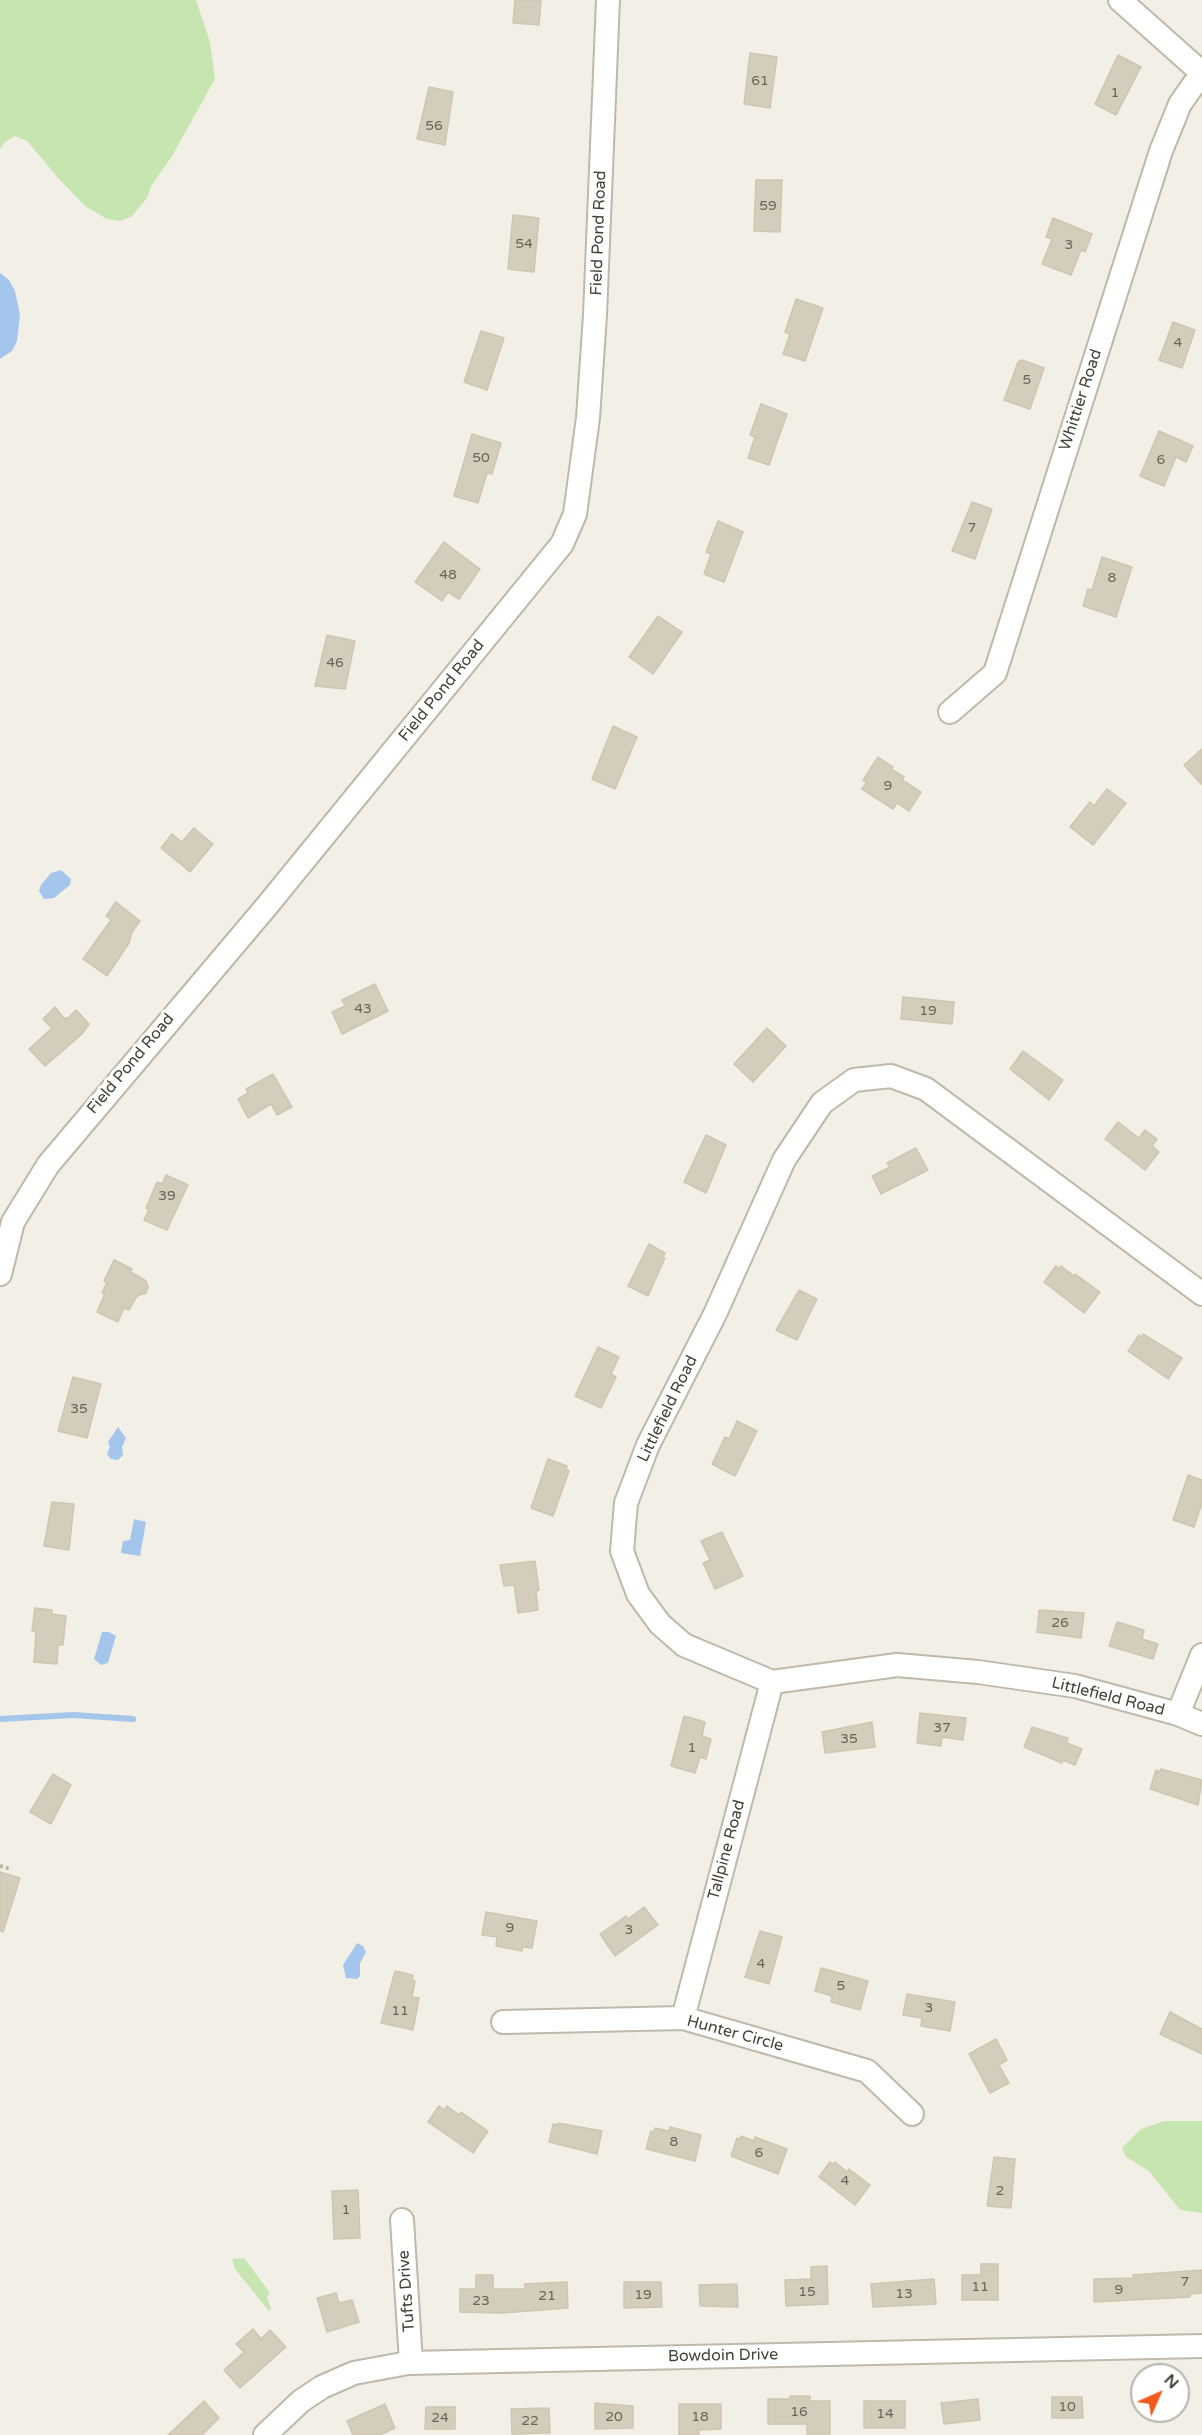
<!DOCTYPE html>
<style>
body{margin:0}
#map{position:relative;width:1202px;height:2435px;overflow:hidden;background:#f2f0e6;font-family:"Varela Round",sans-serif}
canvas{display:block}
.north{position:absolute;left:1130px;top:2363px;width:60px;height:60px;box-sizing:border-box;background:#fff;border:2px solid #b5b3af;border-radius:50%;rotate:45deg;font-size:16px;font-weight:700;line-height:24px;text-align:center;color:#454136}
.north::after{content:'';display:block;margin:auto;width:21px;height:27px;background:#f25a1e;clip-path:polygon(50% 0,100% 100%,50% 72%,0 100%)}
</style>
<div id="map">
<canvas width="1202" height="2435"></canvas>
<div class="north">N</div>
</div>
<script>
const context = document.querySelector('canvas').getContext('2d');
context.lineJoin = 'round';
function paint(path, color) {
  context.fillStyle = color;
  context.fill(path, 'evenodd');
}
function shape(rows) {
  const path = new Path2D();
  for (const r of rows) {
    path.moveTo(r[0], r[1]);
    for (let i = 2; i < r.length; i += 2) path.lineTo(r[i], r[i + 1]);
  }
  return path;
}
function stroke(path, color, width, dash) {
  context.strokeStyle = color;
  context.lineWidth = width;
  context.lineCap = dash ? 'butt' : 'round';
  context.setLineDash(dash || []);
  context.stroke(path);
}
function drawText(font, color, halo, rows, align = 'center') {
  context.font = font + ' "Varela Round",sans-serif';
  context.lineWidth = 6;
  context.setLineDash([]);
  context.textBaseline = 'middle';
  context.strokeStyle = halo;
  context.fillStyle = color;
  for (const [text, x, y, turn = 0] of rows) {
    context.save();
    context.translate(x, y);
    context.rotate((+turn || 0) * Math.PI / 180);
    context.textAlign = isNaN(turn) ? turn : align;
    if (halo) context.strokeText(text, 0, 0);
    context.fillText(text, 0, 0);
    context.restore();
  }
}
const green = shape([
 [0,0,196,0,210,42,215,79,172,156,151,186,147,198,131,217,119,221,107,219,85,206,59,179,27,141,15,136,5,142,0,149],
 [1164,2121,1202,2121,1202,2213,1180,2210,1149,2171,1126,2157,1122,2148,1141,2129],
 [244,2258,270,2293,267,2297,271,2309,269,2311,235,2269,232,2259]
]);
const water = shape([
 [0,273,9,280,15,291,20,315,17,341,12,351,0,359],
 [61,870,71,879,70,885,54,898,44,899,39,891,41,885,51,873],
 [118,1427,126,1438,122,1447,123,1455,118,1460,111,1459,107,1454,110,1447,108,1442],
 [134,1519,146,1522,140,1556,121,1553,123,1541,130,1540],
 [102,1632,109,1632,116,1636,108,1663,101,1665,94,1659],
 [357,1943,363,1946,366,1952,360,1963,360,1976,357,1979,346,1978,343,1965]
]);
const stream = shape([
 [0,1719,73,1715,133,1719]
]);
const building = shape([
 [515,0,541,0,539,25,513,23,515,0],
 [750,53,777,57,770,108,744,104,750,53],
 [1118,55,1141,67,1116,115,1095,104,1118,55],
 [429,87,453,92,445,145,417,139,429,87],
 [756,180,782,180,780,232,754,231,756,180],
 [513,215,539,218,534,272,508,269,513,215],
 [1053,218,1092,234,1085,252,1081,250,1071,275,1042,264,1052,239,1046,237,1053,218],
 [796,299,823,308,805,361,783,354,790,334,785,332,796,299],
 [1173,322,1195,330,1182,368,1159,360,1173,322],
 [481,331,504,338,487,390,464,382,481,331],
 [1022,360,1044,368,1030,409,1004,400,1018,362,1022,360],
 [761,404,787,414,769,465,748,458,755,437,750,435,761,404],
 [1159,431,1193,446,1186,462,1176,457,1164,486,1140,476,1159,431],
 [472,434,501,443,492,474,487,473,478,503,454,496,472,434],
 [972,502,992,509,975,559,952,551,972,502],
 [718,521,743,532,724,582,704,574,711,554,706,552,718,521],
 [444,542,480,569,459,599,448,592,442,601,415,582,444,542],
 [1102,557,1132,567,1116,617,1083,606,1088,589,1092,590,1102,557],
 [658,616,682,632,653,674,629,657,658,616],
 [327,635,355,641,345,689,315,686,327,635],
 [613,726,637,737,615,789,592,779,613,726],
 [1202,749,1202,785,1184,765,1202,749],
 [878,757,893,767,891,769,904,777,902,780,921,792,909,811,897,803,893,809,862,789,867,782,863,780,878,757],
 [1107,789,1126,803,1093,845,1070,827,1090,802,1094,806,1107,789],
 [194,828,213,844,190,872,161,848,172,834,182,842,194,828],
 [116,902,140,921,132,932,129,943,107,976,83,959,111,920,106,916,116,902],
 [375,984,388,1011,342,1034,332,1012,345,1006,342,1000,375,984],
 [903,997,954,1002,952,1024,901,1019,903,997],
 [55,1007,64,1018,68,1018,76,1010,89,1024,82,1034,45,1066,29,1049,52,1028,43,1019,55,1007],
 [767,1028,786,1046,753,1082,734,1064,767,1028],
 [1023,1051,1063,1080,1049,1100,1010,1069,1023,1051],
 [273,1074,292,1107,277,1115,271,1104,248,1118,238,1099,248,1093,246,1089,273,1074],
 [1118,1122,1139,1138,1145,1130,1157,1139,1152,1146,1159,1152,1145,1170,1105,1139,1118,1122],
 [706,1135,726,1145,706,1193,684,1182,706,1135],
 [916,1148,928,1170,881,1194,872,1176,890,1167,887,1163,916,1148],
 [166,1175,188,1185,167,1230,144,1220,149,1209,146,1208,157,1182,162,1184,166,1175],
 [649,1244,665,1253,663,1257,665,1258,648,1296,628,1286,649,1244],
 [114,1260,132,1269,131,1272,146,1281,148,1287,146,1293,137,1296,129,1310,124,1308,118,1322,97,1312,105,1293,102,1293,107,1282,104,1281,114,1260],
 [1056,1266,1059,1269,1061,1266,1074,1276,1075,1274,1100,1292,1084,1313,1044,1282,1056,1266],
 [799,1290,817,1299,797,1340,776,1330,799,1290],
 [1143,1334,1182,1358,1168,1379,1128,1351,1139,1335,1142,1337,1143,1334],
 [598,1347,619,1357,611,1374,616,1377,601,1408,575,1396,598,1347],
 [73,1377,101,1384,87,1438,58,1431,73,1377],
 [737,1421,757,1431,735,1476,712,1464,725,1437,729,1439,737,1421],
 [548,1459,567,1466,566,1469,569,1471,553,1516,531,1508,548,1459],
 [1188,1475,1202,1480,1202,1503,1194,1527,1173,1520,1188,1475],
 [52,1502,74,1504,69,1550,44,1546,52,1502],
 [722,1532,743,1576,715,1589,703,1563,710,1560,701,1541,722,1532],
 [535,1561,539,1590,536,1591,538,1610,518,1613,514,1585,504,1586,500,1565,535,1561],
 [35,1608,52,1610,52,1614,66,1616,63,1645,58,1645,57,1664,34,1662,36,1631,32,1631,35,1608],
 [1039,1610,1084,1613,1081,1638,1037,1632,1039,1610],
 [1117,1622,1144,1630,1142,1639,1158,1644,1153,1659,1109,1646,1117,1622],
 [920,1713,966,1718,963,1740,942,1737,941,1746,917,1743,920,1713],
 [684,1716,705,1722,702,1736,711,1739,706,1759,700,1757,695,1773,671,1766,684,1716],
 [872,1722,875,1747,825,1753,822,1732,872,1722],
 [1032,1727,1068,1738,1067,1743,1082,1749,1075,1765,1063,1760,1062,1763,1024,1747,1032,1727],
 [1161,1769,1202,1780,1198,1805,1150,1789,1156,1770,1160,1772,1161,1769],
 [53,1774,71,1785,51,1824,30,1812,53,1774],
 [0,1872,20,1878,3,1932,0,1931,0,1872],
 [644,1907,658,1925,615,1956,600,1934,626,1916,628,1919,644,1907],
 [486,1912,537,1921,532,1948,523,1947,522,1951,496,1946,497,1937,482,1935,486,1912],
 [760,1931,782,1937,769,1984,745,1977,760,1931],
 [821,1968,868,1981,860,2010,831,2002,832,1996,815,1991,821,1968],
 [395,1971,413,1975,412,1980,415,1981,412,1997,419,1998,413,2030,381,2023,395,1971],
 [907,1994,955,2002,950,2031,921,2026,922,2018,903,2015,907,1994],
 [1170,2012,1202,2029,1202,2054,1160,2034,1170,2012],
 [996,2039,1007,2060,999,2065,1009,2083,990,2093,969,2054,996,2039],
 [439,2106,444,2110,447,2106,459,2115,461,2112,488,2131,473,2153,428,2122,439,2106],
 [558,2123,602,2131,597,2154,549,2142,553,2124,558,2125,558,2123],
 [670,2127,701,2135,695,2161,646,2149,651,2131,654,2132,655,2128,669,2131,670,2127],
 [741,2136,754,2141,755,2137,787,2149,778,2174,731,2156,737,2138,740,2139,741,2136],
 [994,2157,1015,2159,1011,2208,987,2206,994,2157],
 [830,2162,833,2165,835,2162,847,2172,849,2169,870,2185,855,2205,819,2177,830,2162],
 [358,2190,360,2238,334,2239,332,2191,358,2190],
 [981,2264,998,2264,998,2300,962,2300,962,2275,981,2275,981,2264],
 [827,2266,828,2304,786,2306,785,2280,811,2279,811,2267,827,2266],
 [1202,2270,1202,2293,1190,2294,1190,2297,1094,2302,1094,2279,1134,2278,1133,2275,1202,2270],
 [476,2275,493,2275,493,2289,525,2289,525,2284,567,2282,568,2308,502,2313,460,2312,460,2289,476,2289,476,2275],
 [934,2279,936,2304,873,2307,871,2284,934,2279],
 [624,2282,661,2282,662,2307,624,2308,624,2282],
 [737,2284,738,2307,700,2306,699,2285,737,2284],
 [336,2293,339,2303,352,2300,359,2322,327,2332,317,2298,336,2293],
 [253,2329,261,2339,270,2330,286,2347,240,2388,224,2370,244,2352,236,2344,253,2329],
 [790,2396,810,2396,810,2401,830,2401,830,2434,807,2434,807,2424,768,2424,768,2399,790,2399,790,2396],
 [1052,2397,1082,2397,1083,2418,1052,2418,1052,2397],
 [978,2399,980,2420,944,2424,941,2403,978,2399],
 [204,2401,219,2418,202,2435,168,2435,204,2401],
 [864,2401,905,2401,905,2428,864,2428,864,2401],
 [595,2403,633,2406,633,2428,595,2429,595,2403],
 [385,2404,395,2428,380,2435,353,2435,347,2421,385,2404],
 [679,2404,721,2404,721,2429,699,2430,699,2435,679,2435,679,2404],
 [426,2407,455,2407,455,2429,425,2429,426,2407],
 [549,2408,550,2433,512,2434,511,2409,549,2408]
]);
const path = shape([
 [0,1866,11,1869]
]);
const minor = shape([
 [1120,0,1202,73],
 [950,712,995,673,1161,151,1180,104,1194,84,1202,80],
 [0,1274,13,1222,48,1165,266,907,562,544,575,514,588,418,595,315,608,0],
 [1202,1294,926,1089,891,1076,854,1080,822,1103,784,1160,715,1314,648,1445,626,1503,622,1551,638,1594,660,1624,684,1645,772,1682,897,1665,978,1672,1075,1686,1178,1714,1202,1724],
 [1178,1714,1202,1655],
 [683,2018,772,1682],
 [503,2022,683,2018,867,2071,912,2114],
 [402,2220,411,2362],
 [265,2435,301,2401,322,2387,354,2373,408,2363,1202,2346]
]);
const numberNames = [
 ["61",760,81],
 ["1",1115,93],
 ["56",434,126],
 ["59",768,206],
 ["54",524,244],
 ["3",1069,245],
 ["4",1178,343],
 ["5",1027,380],
 ["50",481,458],
 ["6",1161,460],
 ["7",972,528],
 ["48",448,575],
 ["8",1112,578],
 ["46",335,663],
 ["9",888,786],
 ["43",363,1009],
 ["19",928,1011],
 ["39",167,1196],
 ["35",79,1409],
 ["26",1060,1623],
 ["37",942,1728],
 ["35",849,1739],
 ["1",692,1748],
 ["9",510,1928],
 ["3",629,1930],
 ["4",761,1964],
 ["5",841,1986],
 ["3",929,2008],
 ["11",400,2011],
 ["8",674,2142],
 ["6",759,2153],
 ["4",845,2181],
 ["2",1000,2191],
 ["1",346,2210],
 ["7",1185,2282],
 ["11",980,2287],
 ["9",1119,2290],
 ["15",807,2292],
 ["13",904,2294],
 ["19",643,2295],
 ["21",547,2296],
 ["23",481,2301],
 ["10",1067,2407],
 ["16",799,2412],
 ["14",885,2414],
 ["20",614,2417],
 ["18",700,2417],
 ["24",440,2418],
 ["22",530,2421]
];
const streetNames = [
 ["Field Pond Road",599,233,-88],
 ["Whittier Road",1081,400,-72],
 ["Field Pond Road",442,691,-51],
 ["Field Pond Road",131,1064,-50],
 ["Littlefield Road",668,1409,-64],
 ["Littlefield Road",1108,1697,14],
 ["Tallpine Road",727,1850,-75],
 ["Hunter Circle",735,2034,15],
 ["Tufts Drive",407,2291,-94],
 ["Bowdoin Drive",723,2356,-1]
];
paint(green, '#c6e5b0');
paint(water, '#a4c6ed');
stroke(stream, '#a4c6ed', 6);
paint(building, '#d4cdbc');
stroke(building, '#cec6af', 1.5);
stroke(minor, '#beb9a9', 26);
stroke(path, '#bfb79b', 4, [3, 3]);
stroke(minor, '#fff', 22);
drawText('14px', '#696458', null, numberNames);
drawText('16px', '#454136', '#fff', streetNames);
</script>
